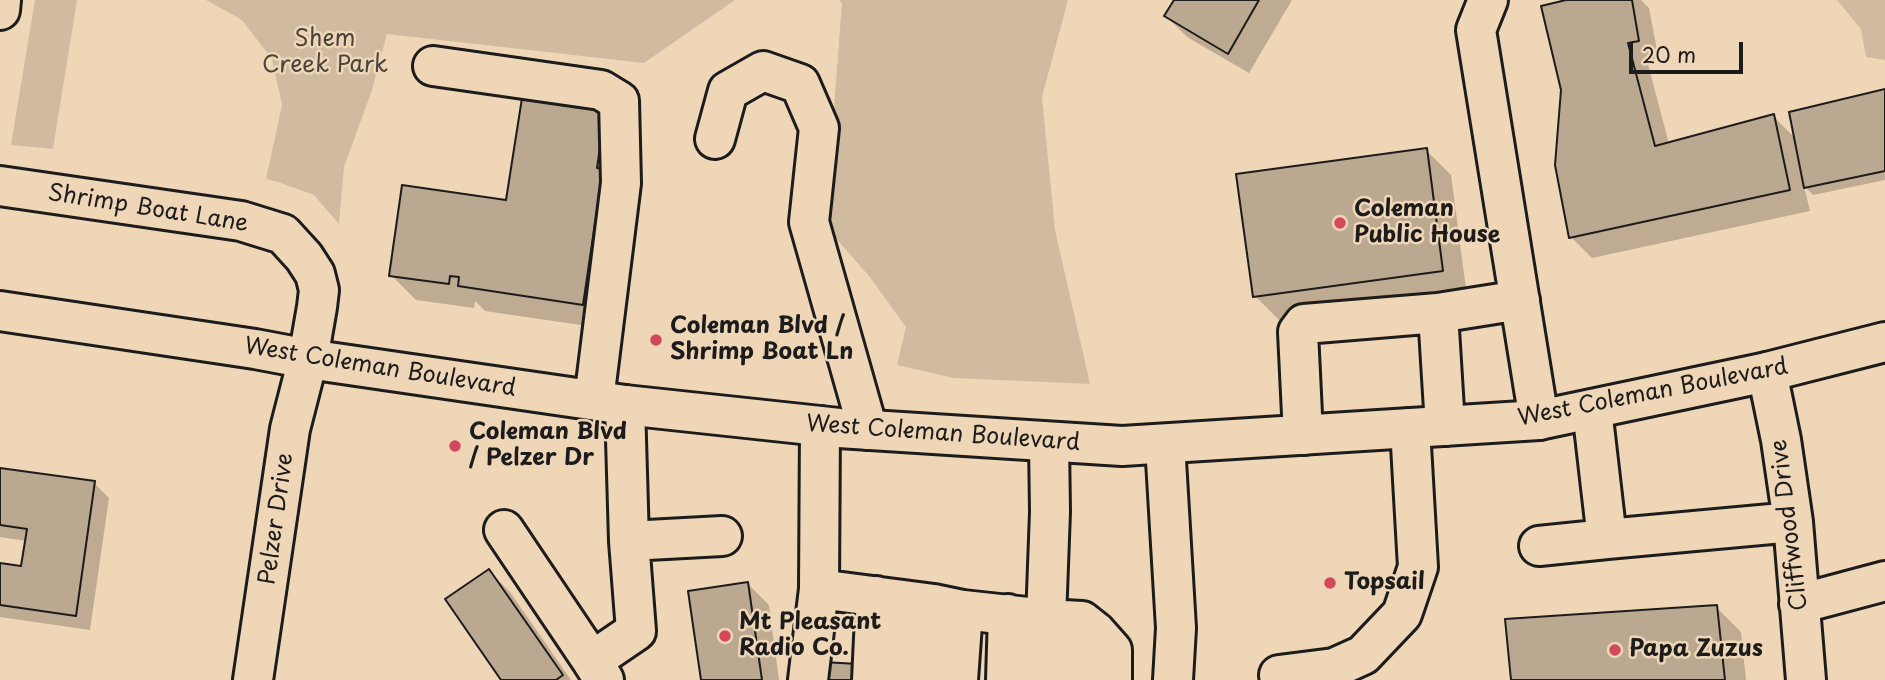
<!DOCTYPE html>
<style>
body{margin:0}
#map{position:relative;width:1885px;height:680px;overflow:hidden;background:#efd6b7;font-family:"Playpen Sans",sans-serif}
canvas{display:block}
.scale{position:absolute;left:1629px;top:42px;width:114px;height:32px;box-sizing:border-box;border:4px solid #1c1c1c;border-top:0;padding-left:9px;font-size:21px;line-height:24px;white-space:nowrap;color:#1c1c1c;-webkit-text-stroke:5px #efd6b7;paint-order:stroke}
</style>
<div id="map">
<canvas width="1885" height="680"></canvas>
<div class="scale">20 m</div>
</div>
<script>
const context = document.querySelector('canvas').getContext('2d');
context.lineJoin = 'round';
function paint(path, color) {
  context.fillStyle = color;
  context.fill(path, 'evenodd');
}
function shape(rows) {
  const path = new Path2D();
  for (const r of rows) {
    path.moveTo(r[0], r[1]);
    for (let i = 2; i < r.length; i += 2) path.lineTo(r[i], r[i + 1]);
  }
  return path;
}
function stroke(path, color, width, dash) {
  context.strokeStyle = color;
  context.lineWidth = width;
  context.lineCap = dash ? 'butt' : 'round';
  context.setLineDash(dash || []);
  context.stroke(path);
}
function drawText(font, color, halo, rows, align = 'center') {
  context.font = font + ' "Playpen Sans",sans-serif';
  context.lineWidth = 5;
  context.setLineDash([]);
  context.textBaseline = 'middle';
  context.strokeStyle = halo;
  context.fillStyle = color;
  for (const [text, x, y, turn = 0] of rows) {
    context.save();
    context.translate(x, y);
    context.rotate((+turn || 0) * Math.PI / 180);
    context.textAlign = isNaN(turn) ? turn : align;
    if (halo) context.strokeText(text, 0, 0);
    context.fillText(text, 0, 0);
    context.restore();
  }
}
const green = shape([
 [35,0,77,0,53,149,11,145],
 [206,0,735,0,644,63,387,34,372,90,344,167,339,224,314,195,278,182,266,179,282,105,272,59,242,20],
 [839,0,1068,0,1042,97,1055,230,1090,384,954,378,897,365,906,327,869,276,825,226,842,3],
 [1837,0,1885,0,1885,60,1866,57,1861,29]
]);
const shadow = shape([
 [1174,0,1292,0,1249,73,1187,37,1166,16,1175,1],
 [1573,0,1641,0,1649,8,1659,61,1648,64,1669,144,1773,116,1796,139,1885,91,1885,180,1813,195,1804,186,1810,211,1592,258,1571,237],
 [610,112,608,329,485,311,475,301,474,308,416,300,391,275,508,202],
 [1426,150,1451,175,1467,296,1280,321,1255,296],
 [0,470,94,483,109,498,90,630,0,617,0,565,23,568,27,541,0,537],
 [489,571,510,592,571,680,503,680],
 [748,584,769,605,779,680,702,680],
 [1716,607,1741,632,1746,680,1513,680]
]);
const building = shape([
 [1174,0,1259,0,1228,54,1164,16,1174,0],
 [1566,0,1632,0,1639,41,1628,43,1655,146,1774,114,1790,190,1569,238,1555,165,1561,90,1541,6,1566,0],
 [1885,89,1885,171,1804,188,1789,112,1885,89],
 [522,98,611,111,605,148,600,147,597,168,603,169,583,305,458,286,459,277,450,276,449,284,389,276,402,185,506,200,522,98],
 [1427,148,1443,271,1253,297,1236,174,1427,148],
 [0,468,95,481,76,616,0,605,0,563,21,566,27,529,0,525,0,468],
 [489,569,563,675,556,680,501,680,445,599,489,569],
 [748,582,762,680,701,680,688,591,748,582],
 [1717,605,1725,680,1511,680,1505,619,1717,605],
 [823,662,858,664,857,680,822,680,823,662]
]);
const minor = shape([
 [1488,0,1476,30,1539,420],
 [0,10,1,0],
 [433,66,601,90,619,101,621,183,594,400],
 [715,139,728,91,763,71,800,84,819,128,809,222,868,430],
 [0,186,241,221,283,234,304,257,315,274,319,290,317,307,308,359,290,429,253,680],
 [1767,372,1781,440,1793,522,1806,680],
 [625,405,629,541,722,536],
 [1592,409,1607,539,1793,522],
 [820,426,819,589,934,604,963,610,1046,619,1050,512,1049,442],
 [1445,426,1438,313,1520,300],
 [1303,435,1298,332,1304,324,1438,313],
 [1165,444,1176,628,1173,680],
 [504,530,592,661],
 [1539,546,1607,539],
 [1799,604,1885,581],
 [1279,675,1334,668,1363,655,1402,614,1418,567,1410,428],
 [604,680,592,661,636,631,629,541],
 [808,680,819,589],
 [872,680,876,596],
 [903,680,907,601],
 [930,680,934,604],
 [958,680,963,610],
 [1006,680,1008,614],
 [1043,680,1046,619,1082,621,1096,632,1112,650,1112,680],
 [1080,680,1082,621]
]);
const major = shape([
 [0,311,255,349,308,359,625,405,839,428,1122,446,1539,420,1767,372,1885,342]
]);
const markers = [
 [1340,223,7,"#d1495b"],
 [656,340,7,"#d1495b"],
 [455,446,7,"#d1495b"],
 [1330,583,7,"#d1495b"],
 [725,636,7,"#d1495b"],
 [1615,650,7,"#d1495b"]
];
const parkNames = [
 ["Shem",325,40],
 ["Creek Park",325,66]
];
const streetNames = [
 ["Shrimp Boat Lane",148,209,9],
 ["West Coleman Boulevard",380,368,9],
 ["West Coleman Boulevard",1653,393,-11],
 ["West Coleman Boulevard",943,434,4],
 ["Pelzer Drive",277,519,-82],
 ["Cliffwood Drive",1790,525,-97]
];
const poiNames = [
 ["Coleman",1354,210],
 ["Public House",1354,236],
 ["Coleman Blvd /",670,327],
 ["Shrimp Boat Ln",670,353],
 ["Coleman Blvd",469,433],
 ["/ Pelzer Dr",469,459],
 ["Topsail",1344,583],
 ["Mt Pleasant",739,623],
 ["Radio Co.",739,649],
 ["Papa Zuzus",1629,650]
];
paint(green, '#d0bba0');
paint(shadow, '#0003');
paint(building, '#bba891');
stroke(building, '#1c1c1c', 2);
stroke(minor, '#1c1c1c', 44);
stroke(major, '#1c1c1c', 44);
stroke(minor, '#efd6b7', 38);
stroke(major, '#efd6b7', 38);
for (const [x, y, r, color] of markers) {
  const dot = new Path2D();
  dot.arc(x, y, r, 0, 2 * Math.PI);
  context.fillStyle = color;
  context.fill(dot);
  stroke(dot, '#efd6b7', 2.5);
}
drawText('23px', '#49443d', '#efd6b7', parkNames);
drawText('23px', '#1c1c1c', '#efd6b7', streetNames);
drawText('bold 23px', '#1c1c1c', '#efd6b7', poiNames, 'left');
</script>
